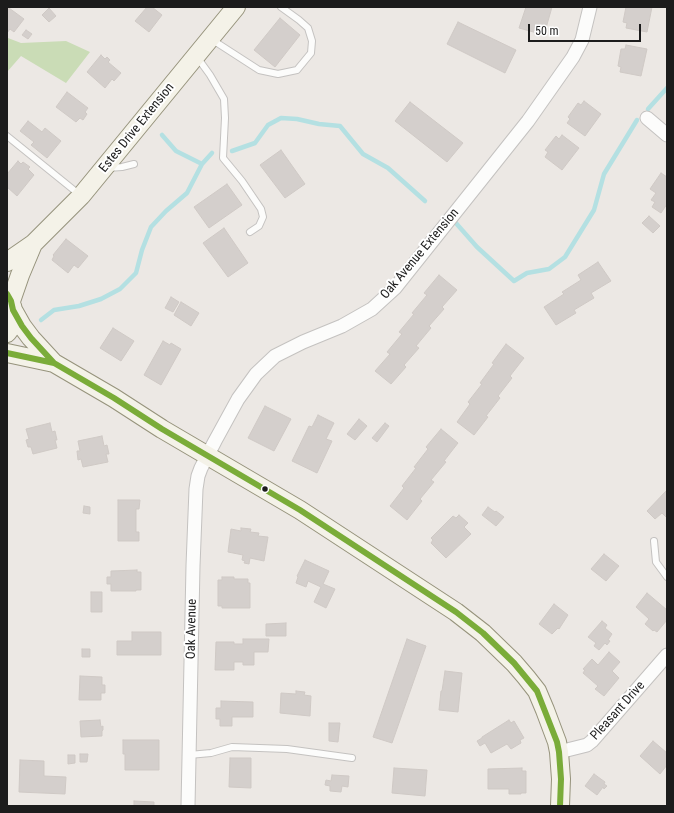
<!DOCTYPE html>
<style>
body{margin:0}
#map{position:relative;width:674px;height:813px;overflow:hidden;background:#ece8e4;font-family:"Roboto Condensed",sans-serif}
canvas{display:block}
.frame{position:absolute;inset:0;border:8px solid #1c1c1c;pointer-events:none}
.scale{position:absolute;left:528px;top:24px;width:113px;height:18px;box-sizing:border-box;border:2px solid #1c1c1c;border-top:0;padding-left:5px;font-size:12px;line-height:14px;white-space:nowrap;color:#1c1c1c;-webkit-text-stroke:3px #fff;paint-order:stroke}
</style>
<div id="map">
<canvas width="674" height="813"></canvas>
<div class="frame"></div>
<div class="scale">50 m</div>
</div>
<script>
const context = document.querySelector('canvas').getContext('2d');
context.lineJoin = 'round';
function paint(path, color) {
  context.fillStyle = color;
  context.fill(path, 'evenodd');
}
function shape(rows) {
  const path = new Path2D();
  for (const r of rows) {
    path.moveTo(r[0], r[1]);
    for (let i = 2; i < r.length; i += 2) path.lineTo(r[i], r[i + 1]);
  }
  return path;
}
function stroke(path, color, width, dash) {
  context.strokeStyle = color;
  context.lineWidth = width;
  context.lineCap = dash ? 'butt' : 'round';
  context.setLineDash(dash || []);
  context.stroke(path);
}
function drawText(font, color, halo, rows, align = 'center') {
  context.font = font + ' "Roboto Condensed",sans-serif';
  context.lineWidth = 4;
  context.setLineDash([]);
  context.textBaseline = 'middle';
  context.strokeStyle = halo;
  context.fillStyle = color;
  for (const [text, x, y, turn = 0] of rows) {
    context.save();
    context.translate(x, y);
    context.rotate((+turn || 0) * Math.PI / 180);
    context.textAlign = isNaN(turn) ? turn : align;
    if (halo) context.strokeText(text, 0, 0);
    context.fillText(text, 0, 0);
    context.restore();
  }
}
const forest = shape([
 [8,38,21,43,66,41,90,52,66,83,21,56,7,72,7,39]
]);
const stream = shape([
 [648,109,667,88],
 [162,135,176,151,202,164],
 [232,151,255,143,268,125,281,118,297,119,319,124,340,126,363,154,388,168,425,201],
 [455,222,477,247,514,281,527,273,549,269,565,257,594,210,604,174,637,120],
 [41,320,54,310,79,306,101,299,120,289,136,273,142,250,151,227,166,211,187,193,202,164,212,153]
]);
const building = shape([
 [147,7,152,7,162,15,149,32,135,21,147,7],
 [526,7,552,7,544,35,519,28,526,7],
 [626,7,652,7,647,32,626,28,627,23,623,22,626,7],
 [9,8,24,19,14,32,10,29,7,33,7,11,9,8],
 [49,8,56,16,49,22,42,15,49,8],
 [280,18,300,35,275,67,254,50,280,18],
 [458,22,516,50,505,73,447,44,458,22],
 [26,30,32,34,28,39,22,35,26,30],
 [626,45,647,49,641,76,620,72,621,67,618,66,621,49,625,49,626,45],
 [101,55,105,59,107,57,110,60,108,62,121,73,114,81,112,79,105,88,87,72,101,55],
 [67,92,88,108,85,112,87,114,83,120,80,118,76,122,56,107,67,92],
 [584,101,601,114,585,136,567,123,570,119,568,117,578,103,581,105,584,101],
 [410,102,463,143,447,162,395,121,410,102],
 [28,121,42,132,45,128,61,141,47,158,31,145,34,142,20,131,28,121],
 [562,135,579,148,562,170,545,157,548,152,545,150,556,136,559,139,562,135],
 [281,150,305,184,285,198,260,165,281,150],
 [18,161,21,164,23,162,30,167,28,169,34,175,17,196,7,187,7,174,18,161],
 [661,173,667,177,667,204,661,213,652,207,655,202,651,200,656,193,650,189,661,173],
 [227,184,242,205,209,228,194,207,227,184],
 [649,216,660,226,653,233,642,223,649,216],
 [224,228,248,263,228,277,203,243,224,228],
 [66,239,88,256,78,268,74,265,68,273,52,260,54,256,53,255,66,239],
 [598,262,611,281,591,293,594,298,574,310,576,313,556,325,544,307,564,294,562,292,581,280,578,275,598,262],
 [439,275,457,290,442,307,444,309,429,326,431,328,416,346,419,348,404,365,406,367,391,384,375,371,390,354,387,352,402,334,399,332,414,314,412,313,427,295,424,293,439,275],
 [171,297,179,302,173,312,165,308,171,297],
 [181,302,199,313,191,326,174,315,181,302],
 [113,328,134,341,121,361,100,348,113,328],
 [163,341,170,345,171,343,181,349,161,385,144,375,163,341],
 [506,344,524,358,510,376,512,378,498,396,500,398,486,416,488,417,474,435,457,422,470,404,468,402,482,384,480,383,494,364,492,363,506,344],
 [265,406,291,419,274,451,248,438,265,406],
 [318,415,334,423,326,439,332,441,317,473,292,461,309,426,312,427,318,415],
 [359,419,367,426,355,440,347,434,359,419],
 [50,423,52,432,55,431,57,440,55,440,57,448,33,454,31,447,28,447,26,440,29,439,26,429,50,423],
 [385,423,389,426,377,442,372,438,385,423],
 [441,429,458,443,444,461,446,462,431,480,434,482,420,499,422,501,407,520,390,506,404,488,402,486,416,468,414,467,428,449,426,447,441,429],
 [102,436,104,446,107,445,109,454,106,454,108,462,83,467,81,459,78,460,77,451,80,451,78,441,102,436],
 [667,490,667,516,666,517,662,513,655,519,647,511,667,490],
 [118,500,140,500,139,509,136,509,136,532,139,532,139,541,118,541,118,500],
 [84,506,90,507,90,514,83,513,84,506],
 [488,507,495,512,496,511,504,517,496,526,482,515,488,507],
 [459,515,468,523,464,527,471,534,446,558,431,543,433,540,431,538,453,516,456,518,459,515],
 [241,528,251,529,250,532,259,533,258,536,268,537,264,561,250,558,249,564,244,563,245,561,242,560,243,555,228,552,231,529,241,531,241,528],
 [604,554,619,566,606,581,591,569,604,554],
 [305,560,329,571,323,584,335,589,326,608,314,602,321,587,308,581,306,587,296,583,298,577,297,576,305,560],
 [137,570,137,572,141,572,141,590,136,590,136,591,111,591,111,584,107,584,107,577,111,577,111,571,137,570],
 [222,577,234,577,234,579,248,579,248,583,250,583,250,608,222,608,222,606,218,606,218,580,222,580,222,577],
 [91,592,102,592,102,612,91,612,91,592],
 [647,593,667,610,667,620,657,632,654,630,653,631,645,624,649,619,636,607,647,593],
 [554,604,568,615,559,629,558,628,552,634,539,624,554,604],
 [602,621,607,625,605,628,612,634,608,640,610,641,607,645,605,643,599,650,594,646,596,643,588,637,602,621],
 [286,623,286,636,266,636,266,624,286,623],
 [132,632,161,632,161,655,117,655,117,641,132,641,132,632],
 [243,639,269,639,268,652,254,652,254,665,243,665,243,662,234,662,234,670,215,670,216,642,234,642,234,644,243,644,243,639],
 [407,639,426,646,392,743,373,737,407,639],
 [82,649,90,649,90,657,82,657,82,649],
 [609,652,620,662,612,671,619,678,604,696,595,689,598,686,583,673,585,670,583,669,592,659,598,665,609,652],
 [445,671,462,673,458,712,439,710,441,691,442,691,445,671],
 [80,676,102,677,102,685,105,685,105,693,101,693,101,700,79,700,80,676],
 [296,691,305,692,304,695,311,696,310,716,280,713,281,693,296,694,296,691],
 [221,701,253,702,253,717,232,717,232,726,220,726,220,719,216,719,216,708,221,708,221,701],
 [100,720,101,727,103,726,103,730,102,731,102,736,81,737,80,721,100,720],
 [509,720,511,723,514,721,524,738,520,740,521,743,511,749,507,744,491,753,485,743,480,746,477,741,482,738,482,737,509,720],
 [329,723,340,723,338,742,329,741,329,723],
 [123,740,159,740,159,770,125,770,125,754,123,754,123,740],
 [653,741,667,753,667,765,660,774,640,756,653,741],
 [80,754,88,754,87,762,80,762,80,754],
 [68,755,75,755,75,763,68,764,68,755],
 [230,758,251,758,251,788,229,787,230,758],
 [20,760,44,761,44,776,66,777,65,794,19,792,20,760],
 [394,768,427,770,425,796,392,793,394,768],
 [522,768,522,771,526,771,526,793,521,793,521,794,509,794,509,789,488,789,488,769,522,768],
 [594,774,605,782,604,784,607,786,604,789,603,787,597,795,585,786,594,774],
 [332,775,349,776,348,787,342,786,341,792,330,791,330,786,325,785,326,780,331,781,332,775],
 [134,801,154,802,154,806,134,806,134,801]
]);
const service = shape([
 [211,39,259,70,278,74,297,70,311,53,312,41,308,28,299,20,281,7],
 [197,57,210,75,224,99,225,118,223,158,242,181,261,209,263,217,259,226,250,232],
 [7,136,80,195],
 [108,168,122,167,134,164],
 [654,541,656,562,667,577],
 [189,755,211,753,232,747,287,749,352,758]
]);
const minor = shape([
 [647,118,667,135],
 [559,752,587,745,592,741,667,655],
 [188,806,193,566,196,489,198,476,201,468,215,441,238,399,256,374,275,356,303,342,342,326,372,309,395,288,528,121,573,57,582,40,590,7]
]);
const secondary = shape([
 [7,262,33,244,81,196,236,7],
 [11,301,20,275,33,244],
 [13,310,22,326,31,338,54,363],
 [7,333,10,329,13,320,13,310,12,306],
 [7,353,54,363,114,398,162,429,300,510,456,612,483,633,514,663,526,677,537,691,545,710,557,742,559,752,561,779,560,806]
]);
const bus1 = shape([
 [7,294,11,301,13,310,22,326,31,338,54,363],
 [7,353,54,363,114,398,162,429,300,510,456,612,483,633,514,663,537,691,557,742,559,752,561,779,560,806]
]);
const markers = [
 [265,489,3.5,"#1c1c1c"]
];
const streetNames = [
 ["Estes Drive Extension",137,128,-51],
 ["Oak Avenue Extension",420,254,-50],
 ["Oak Avenue",192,629,-89],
 ["Pleasant Drive",618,711,-48]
];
paint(forest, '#cadcb6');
stroke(stream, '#b4e0e2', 4.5);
paint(building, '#d4cfcc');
stroke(building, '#cfc9c5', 1);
stroke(service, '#c4c2c0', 8);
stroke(minor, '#c4c2c0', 15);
stroke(secondary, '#96937c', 20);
stroke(service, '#fcfcfb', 6);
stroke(minor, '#fcfcfb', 13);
stroke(secondary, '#f4f2e8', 18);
stroke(bus1, '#7aac39', 6);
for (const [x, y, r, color] of markers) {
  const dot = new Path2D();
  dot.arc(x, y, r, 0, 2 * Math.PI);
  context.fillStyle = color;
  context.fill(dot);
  stroke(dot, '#fff', 1.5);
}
drawText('13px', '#1c1c1c', '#fff', streetNames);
</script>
